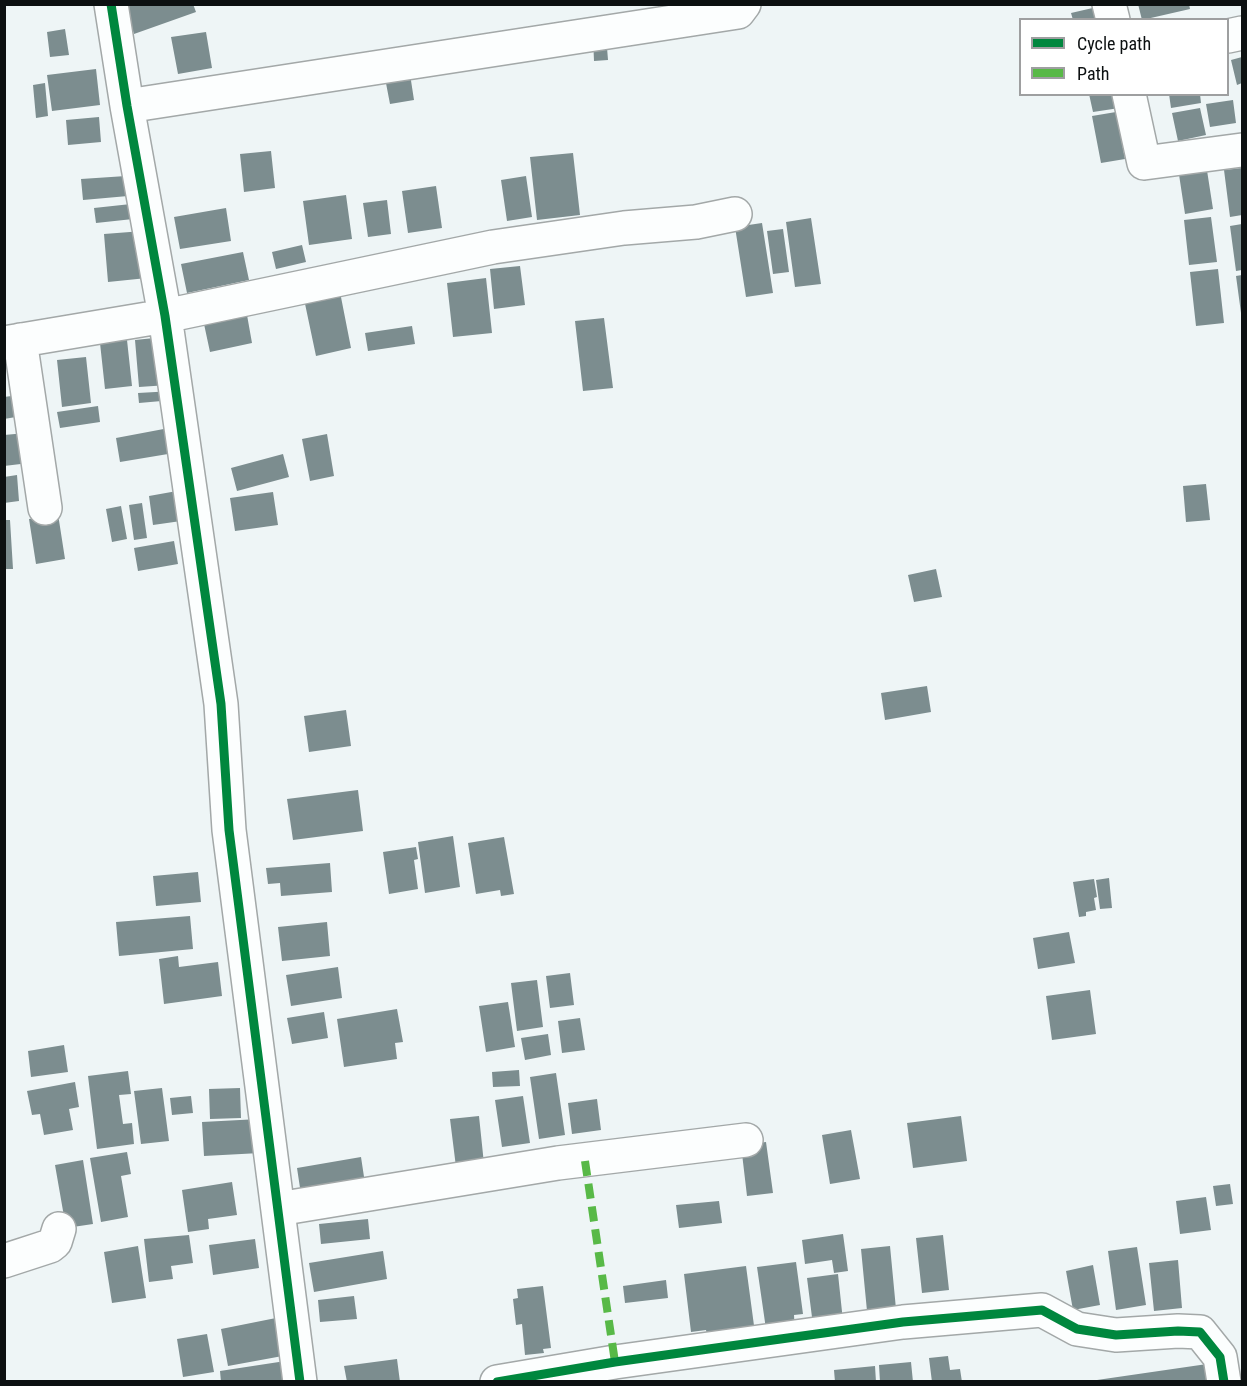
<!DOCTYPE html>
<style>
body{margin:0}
#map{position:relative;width:1247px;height:1386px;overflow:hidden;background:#eef5f6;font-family:"Roboto Condensed",sans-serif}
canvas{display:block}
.frame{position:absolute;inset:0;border:6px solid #0c1011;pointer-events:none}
.legend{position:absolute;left:1019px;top:18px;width:210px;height:78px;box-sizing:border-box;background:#fff;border:2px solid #9e9fa0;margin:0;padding:8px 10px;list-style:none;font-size:18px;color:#0c1011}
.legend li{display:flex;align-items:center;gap:12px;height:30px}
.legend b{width:30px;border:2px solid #9e9fa0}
</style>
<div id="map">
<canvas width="1247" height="1386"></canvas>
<div class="frame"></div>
<ul class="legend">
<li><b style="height:8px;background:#00873e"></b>Cycle path</li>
<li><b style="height:8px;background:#58b947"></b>Path</li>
</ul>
</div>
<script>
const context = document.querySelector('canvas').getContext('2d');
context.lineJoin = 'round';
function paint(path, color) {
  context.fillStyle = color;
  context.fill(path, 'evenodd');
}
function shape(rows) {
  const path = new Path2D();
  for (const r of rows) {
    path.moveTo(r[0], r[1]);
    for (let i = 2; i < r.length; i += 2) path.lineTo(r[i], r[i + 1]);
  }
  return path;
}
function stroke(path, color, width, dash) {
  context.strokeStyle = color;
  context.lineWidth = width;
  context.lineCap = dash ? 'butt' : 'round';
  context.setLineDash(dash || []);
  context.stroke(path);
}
const building = shape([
 [124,4,193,4,196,12,134,34],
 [1138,4,1189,4,1190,9,1142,20],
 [1097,7,1100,20,1073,20,1071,13],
 [65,29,69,55,50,57,47,32],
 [206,32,212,68,178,74,171,37],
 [606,35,608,60,594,61,593,37],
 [1242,57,1242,83,1237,85,1231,60],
 [96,69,100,105,52,111,47,75],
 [410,74,414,100,390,104,385,78],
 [45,83,48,116,36,118,33,85],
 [1089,94,1124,94,1126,107,1093,112],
 [1169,94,1200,94,1201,103,1171,108],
 [1233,100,1236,123,1210,127,1206,104],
 [1200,108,1206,135,1178,141,1172,113],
 [1116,112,1125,159,1101,163,1092,116],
 [99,117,101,142,68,145,66,120],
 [271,151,275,188,244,192,240,154],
 [573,153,580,215,537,220,530,157],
 [1206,164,1213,209,1185,214,1178,168],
 [1242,168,1242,215,1230,217,1224,170],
 [126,176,128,196,83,200,81,179],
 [526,176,532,217,507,221,501,180],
 [436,186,442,228,408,233,402,191],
 [346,195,352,239,309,245,303,201],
 [387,200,391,234,368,237,363,203],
 [131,204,133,219,96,223,94,208],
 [226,208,231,241,180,249,174,217],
 [1211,217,1217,262,1189,265,1184,220],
 [811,218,821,284,795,287,786,222],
 [762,223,773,293,746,297,735,227],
 [1242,224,1242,270,1236,271,1230,226],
 [783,229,789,272,773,274,767,231],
 [143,231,147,278,108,282,104,234],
 [302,245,306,262,276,269,272,252],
 [243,252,249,280,187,293,181,264],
 [520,266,525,305,494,309,490,269],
 [1218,269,1224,323,1196,326,1190,272],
 [1242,275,1242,313,1241,313,1236,276],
 [486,278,492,333,453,337,447,283],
 [340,292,351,348,316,356,304,299],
 [247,315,252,343,210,352,204,324],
 [604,318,613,388,583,391,575,321],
 [412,326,415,344,368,351,365,333],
 [164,337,168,385,139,387,135,340],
 [127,340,132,386,105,389,100,343],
 [86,357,91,403,62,407,57,360],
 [173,391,173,400,139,403,138,393],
 [19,395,22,416,4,419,4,397],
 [98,406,100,422,60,428,57,412],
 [169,428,174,453,120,462,116,438],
 [26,433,29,463,4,466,4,435],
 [327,434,334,476,310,481,302,439],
 [283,454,289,477,237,491,231,468],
 [17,475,19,501,4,503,4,477],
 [1206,484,1210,520,1186,522,1183,486],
 [177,491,181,521,153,525,149,496],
 [273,492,278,525,235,531,230,498],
 [142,503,147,538,134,540,129,505],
 [121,506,127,539,112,542,106,509],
 [58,514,65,559,36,564,29,519],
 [4,520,10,520,13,569,4,569],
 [174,541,178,564,138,571,134,548],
 [936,569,942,597,914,602,908,575],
 [927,686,931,712,885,720,881,693],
 [346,710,351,746,309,752,304,716],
 [358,790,363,831,293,840,287,799],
 [453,836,460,887,425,893,418,842],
 [504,837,514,894,501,896,500,890,476,894,468,843],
 [416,847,418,859,414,860,418,889,389,894,383,852],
 [330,863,332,892,281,896,280,883,268,884,266,868],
 [198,872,201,902,156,906,153,876],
 [1109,878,1112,908,1100,909,1096,880],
 [1094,879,1097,897,1094,898,1096,910,1086,912,1086,916,1079,917,1073,882],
 [190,916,193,949,119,956,116,922],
 [327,922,330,956,282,961,278,927],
 [1069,932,1075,963,1038,969,1033,938],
 [178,956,179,967,218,962,222,996,164,1004,159,959],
 [338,967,342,998,291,1006,286,975],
 [570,973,574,1005,550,1008,546,976],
 [537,980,543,1027,517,1031,511,983],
 [1090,990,1096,1034,1052,1040,1046,996],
 [508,1002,515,1047,486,1052,479,1006],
 [397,1009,403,1042,395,1043,397,1059,344,1067,337,1019],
 [324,1012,328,1038,292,1044,287,1018],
 [580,1018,585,1050,562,1053,558,1021],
 [548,1034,551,1055,525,1060,521,1038],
 [64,1045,68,1072,31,1077,28,1051],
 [519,1070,520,1086,493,1087,492,1072],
 [128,1071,131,1094,119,1095,123,1124,132,1123,134,1144,97,1149,88,1076],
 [556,1073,565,1135,539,1139,530,1077],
 [75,1082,79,1107,69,1109,73,1130,44,1135,40,1114,32,1115,27,1091],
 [162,1088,169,1141,141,1144,134,1091],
 [240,1088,241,1118,210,1119,209,1089],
 [191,1096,193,1113,172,1115,170,1098],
 [523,1096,530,1143,502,1147,495,1100],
 [597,1099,601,1130,572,1134,568,1103],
 [479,1116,484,1164,456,1167,450,1119],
 [961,1116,967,1161,913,1168,907,1123],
 [259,1119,260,1153,204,1156,202,1122],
 [851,1130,860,1179,830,1184,822,1135],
 [766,1142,773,1193,747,1196,741,1145],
 [127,1152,131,1174,121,1176,128,1217,101,1222,90,1158],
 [361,1157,366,1190,302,1201,297,1168],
 [83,1160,93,1224,66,1228,55,1165],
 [232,1182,237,1215,208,1219,209,1229,188,1232,182,1190],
 [1230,1184,1233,1204,1216,1206,1213,1186],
 [1206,1197,1211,1230,1180,1234,1176,1201],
 [719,1201,722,1223,679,1228,676,1205],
 [368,1219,370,1239,321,1244,319,1224],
 [843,1234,848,1271,834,1273,832,1260,805,1264,802,1240],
 [189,1235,193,1263,171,1266,173,1279,149,1282,144,1239],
 [943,1235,949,1290,922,1293,916,1238],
 [255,1239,259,1268,213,1275,209,1245],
 [138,1246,146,1298,112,1303,104,1252],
 [890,1246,896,1309,867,1311,861,1249],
 [1137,1247,1146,1305,1116,1310,1108,1251],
 [383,1251,387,1279,314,1292,309,1263],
 [1178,1260,1182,1308,1154,1311,1149,1263],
 [796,1262,803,1314,794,1315,795,1332,767,1336,757,1267],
 [1093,1265,1100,1305,1073,1310,1066,1271],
 [746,1266,755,1333,708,1339,706,1330,691,1332,684,1274],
 [838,1274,843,1321,813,1325,807,1278],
 [666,1280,668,1298,625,1303,623,1286],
 [543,1286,551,1348,543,1349,544,1353,525,1355,522,1324,516,1325,513,1299,518,1298,517,1289],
 [354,1296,357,1319,320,1322,318,1300],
 [281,1317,288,1355,228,1366,221,1329],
 [207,1334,214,1372,183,1377,177,1339],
 [948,1356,950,1370,960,1369,962,1382,932,1382,929,1358],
 [397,1359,400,1382,347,1382,344,1366],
 [292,1360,295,1382,221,1382,220,1371],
 [911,1362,913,1382,880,1382,879,1365],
 [1214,1363,1217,1382,1097,1382,1097,1380],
 [875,1366,876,1382,835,1382,834,1370]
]);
const minor = shape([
 [111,4,127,106,165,316,221,704,229,830,300,1382],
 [1109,4,1113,20],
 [1228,36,1242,33],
 [1129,94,1144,163,1242,150],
 [127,106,738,12,744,4],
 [20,340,45,508],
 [4,343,165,316,493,247,624,228,696,222,735,214],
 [278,1209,558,1163,746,1140],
 [4,1261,50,1246,55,1242,59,1229],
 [497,1382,615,1362,903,1322,1042,1310,1077,1329,1116,1335,1178,1331,1200,1332,1220,1357,1224,1382]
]);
const quiet = shape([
 [585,1161,615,1362]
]);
const cycleway = shape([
 [111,4,127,106,165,316,221,704,229,830,300,1382],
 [497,1382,615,1362,903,1322,1042,1310,1077,1329,1116,1335,1178,1331,1200,1332,1220,1357,1224,1382]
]);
paint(building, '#7c8d8f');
stroke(minor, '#a3a8a8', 36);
stroke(minor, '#fcfefe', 33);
stroke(quiet, '#58b947', 8, [15, 8]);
stroke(cycleway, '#00873e', 9);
</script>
